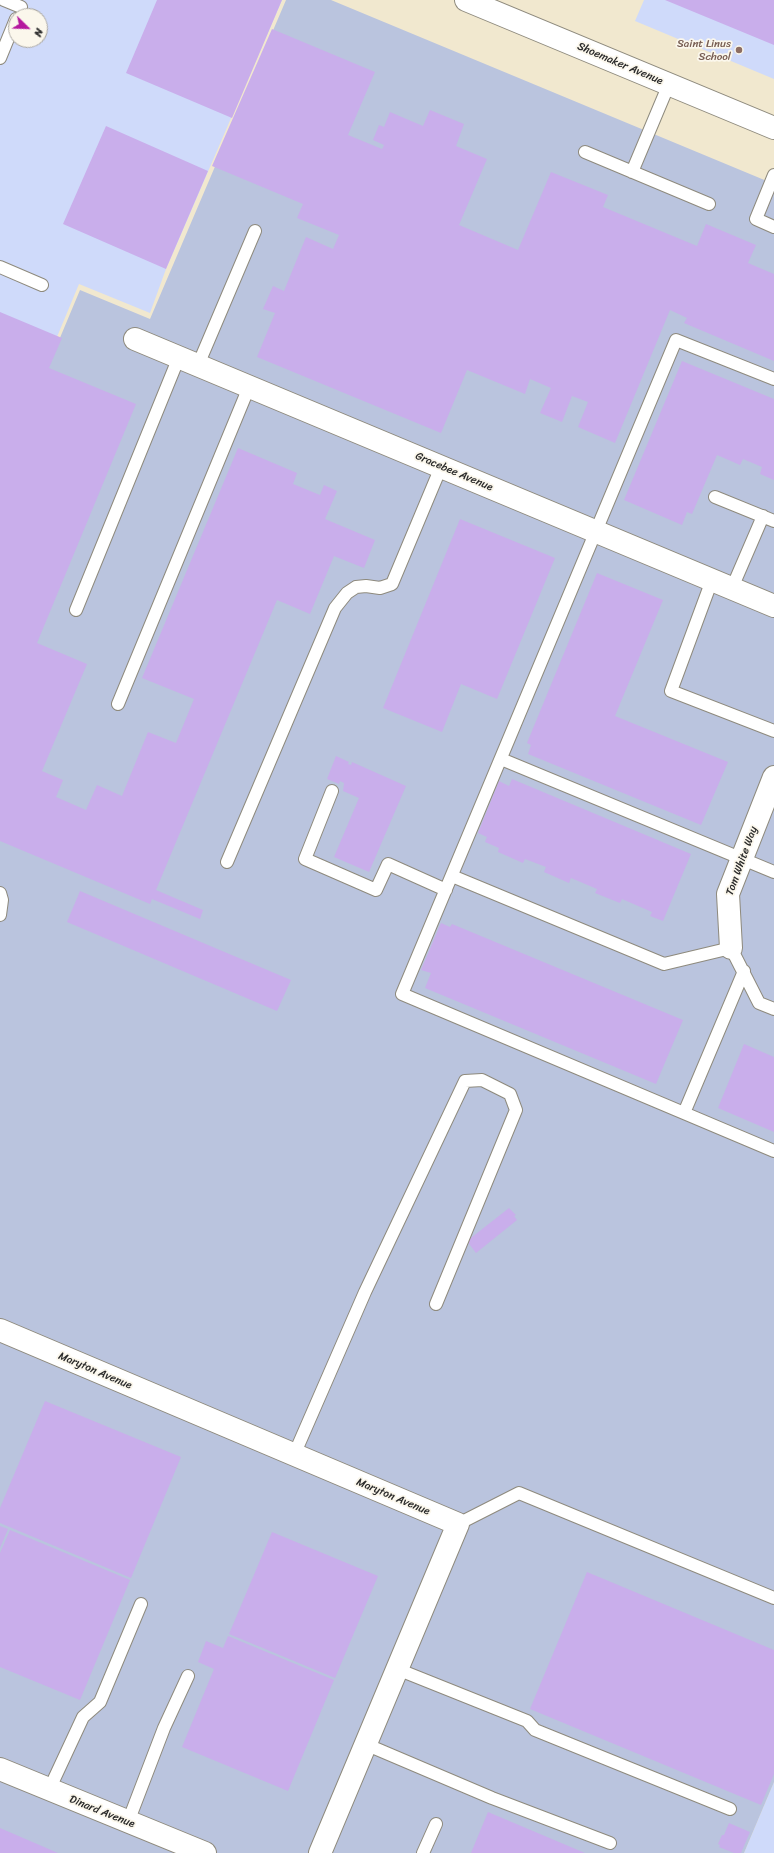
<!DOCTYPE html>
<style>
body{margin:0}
#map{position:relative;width:774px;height:1853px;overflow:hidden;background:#f1e8cf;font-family:Sriracha,sans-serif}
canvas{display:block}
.north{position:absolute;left:8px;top:8px;width:40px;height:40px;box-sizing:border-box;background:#fbf7ec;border:1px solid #a8a59f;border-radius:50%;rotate:113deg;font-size:11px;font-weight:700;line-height:16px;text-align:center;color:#2b2b2b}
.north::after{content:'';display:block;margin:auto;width:14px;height:18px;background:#b5179e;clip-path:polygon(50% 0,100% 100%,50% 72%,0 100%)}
</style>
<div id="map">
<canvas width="774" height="1853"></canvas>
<div class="north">N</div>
</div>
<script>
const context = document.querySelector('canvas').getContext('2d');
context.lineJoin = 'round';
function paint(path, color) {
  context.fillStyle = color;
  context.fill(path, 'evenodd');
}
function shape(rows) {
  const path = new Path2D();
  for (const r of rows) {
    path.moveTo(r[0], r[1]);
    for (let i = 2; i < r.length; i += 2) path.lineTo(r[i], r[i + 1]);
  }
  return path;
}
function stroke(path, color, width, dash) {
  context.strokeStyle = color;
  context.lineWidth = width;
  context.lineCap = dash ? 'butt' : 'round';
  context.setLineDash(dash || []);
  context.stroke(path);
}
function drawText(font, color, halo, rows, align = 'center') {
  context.font = font + ' Sriracha,sans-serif';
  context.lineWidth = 3.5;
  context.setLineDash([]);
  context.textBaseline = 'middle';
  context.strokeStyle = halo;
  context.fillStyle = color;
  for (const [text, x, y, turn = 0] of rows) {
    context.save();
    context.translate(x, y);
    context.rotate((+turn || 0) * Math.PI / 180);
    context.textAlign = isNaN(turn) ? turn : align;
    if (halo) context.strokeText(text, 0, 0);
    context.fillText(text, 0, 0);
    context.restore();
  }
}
const built = shape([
 [0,0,282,0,166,269,150,313,79,284,0,474],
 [16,16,40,16,40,40,16,40],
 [644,0,774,0,774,79,635,21],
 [774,1782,774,1853,744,1853]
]);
const industrial = shape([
 [286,0,331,0,774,184,774,1782,744,1853,0,1853,0,481,80,290,150,319]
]);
const building = shape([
 [157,0,282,0,232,118,126,73],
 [665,0,774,0,774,45],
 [272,29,375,72,348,135,382,149,384,145,373,140,379,125,384,127,390,112,423,126,430,110,464,124,456,146,487,159,459,225,518,250,551,172,608,195,603,207,697,246,706,224,756,245,748,263,774,274,774,361,684,323,687,318,670,310,615,443,578,427,588,402,572,396,562,422,540,413,551,388,530,379,525,394,467,370,441,433,257,357,275,313,263,309,273,286,284,291,306,237,333,249,339,235,297,218,303,204,212,166],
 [106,126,208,171,166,269,63,224],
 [0,312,62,338,49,368,136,404,37,643,87,664,42,771,63,780,56,797,86,810,97,785,122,796,148,732,176,743,194,699,142,678,238,448,297,473,293,484,320,495,324,485,337,491,325,519,375,540,364,568,334,556,310,614,277,600,156,890,203,910,200,919,152,899,150,904,0,841],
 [682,361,774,399,774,480,760,474,762,467,743,459,740,465,717,455,692,514,687,512,682,525,624,500],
 [460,519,555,558,497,699,461,684,442,732,383,708],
 [597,573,663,600,615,716,728,762,701,825,528,754,531,745,527,743],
 [336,756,349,762,348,764,351,765,352,762,406,786,369,872,334,857,359,798,343,791,344,783,340,781,339,784,327,779],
 [512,779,691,854,663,921,650,916,652,912,622,899,620,903,595,893,597,889,571,878,569,883,544,872,546,867,525,859,523,863,498,852,499,848,485,842,487,837,478,833,499,781,509,786],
 [80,891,291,980,277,1011,67,922],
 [441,923,450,927,452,924,683,1020,656,1084,425,988,431,973,421,970],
 [744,1044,774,1057,774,1132,718,1108],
 [509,1208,516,1215,514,1216,517,1220,476,1253,467,1241],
 [45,1401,181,1457,131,1578,0,1523,0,1508],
 [0,1526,8,1529,0,1548],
 [10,1530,130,1580,80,1700,0,1667,0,1553],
 [272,1532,378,1576,335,1678,229,1634],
 [587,1572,774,1650,774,1774,761,1805,530,1709],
 [228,1636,334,1680,288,1791,182,1747,214,1669,198,1662,206,1641,223,1648],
 [488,1812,585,1853,471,1853],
 [729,1823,750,1832,741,1853,734,1853,719,1847,720,1845,718,1844,722,1835,724,1835],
 [0,1828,58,1853,0,1853]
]);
const service = shape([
 [4,0,21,7],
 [0,58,16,19],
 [585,152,709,204],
 [632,172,669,84],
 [774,175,756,219,774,227],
 [0,267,42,285],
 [198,365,255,231],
 [774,379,676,340,402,994,774,1151],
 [715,497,774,521],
 [712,580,671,691,774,731],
 [732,588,763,516],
 [76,610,179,357],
 [118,704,249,387],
 [501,759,774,872],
 [332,791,305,859,376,890,388,864,446,890],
 [227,862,335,608,347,593,356,587,366,586,380,588,392,584,441,467],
 [452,876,664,964,731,948,759,1003,774,1009],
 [0,893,2,900,0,915],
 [684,1113,744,971],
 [294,1455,365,1292,465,1081,482,1080,510,1094,516,1110,436,1304],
 [458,1524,519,1493,774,1598],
 [397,1669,527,1721,535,1730,730,1809],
 [365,1744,492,1798,610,1843],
 [49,1790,83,1717,100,1702,141,1604],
 [128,1822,164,1728,188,1676],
 [423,1853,436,1824]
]);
const minor = shape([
 [135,339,774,606],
 [731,948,728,894,774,777],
 [0,1330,458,1524,320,1853],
 [0,1769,205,1853]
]);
const tertiary = shape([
 [466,0,774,128]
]);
const markers = [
 [739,50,4,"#8d6e63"]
];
const educationNames = [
 ["Saint Linus",731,44],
 ["School",731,57]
];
const streetNames = [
 ["Shoemaker Avenue",620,64,23],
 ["Gracebee Avenue",454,472,23],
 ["Tom White Way",742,861,-70],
 ["Maryton Avenue",95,1371,23],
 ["Maryton Avenue",393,1497,23],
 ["Dinard Avenue",102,1812,22]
];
paint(built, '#cfdafa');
paint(industrial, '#bac4de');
paint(building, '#c9aeeb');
stroke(service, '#8e8a7d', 14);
stroke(minor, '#8e8a7d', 24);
stroke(tertiary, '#8e8a7d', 24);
stroke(service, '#fff', 12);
stroke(minor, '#fff', 22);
stroke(tertiary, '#fff', 22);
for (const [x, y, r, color] of markers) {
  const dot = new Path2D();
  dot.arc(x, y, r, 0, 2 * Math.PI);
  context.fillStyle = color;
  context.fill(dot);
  stroke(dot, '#fbf7ec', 1.5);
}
drawText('11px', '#785e54', '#fbf7ec', educationNames, 'right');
drawText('11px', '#2b2b2b', '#fbf7ec', streetNames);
</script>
